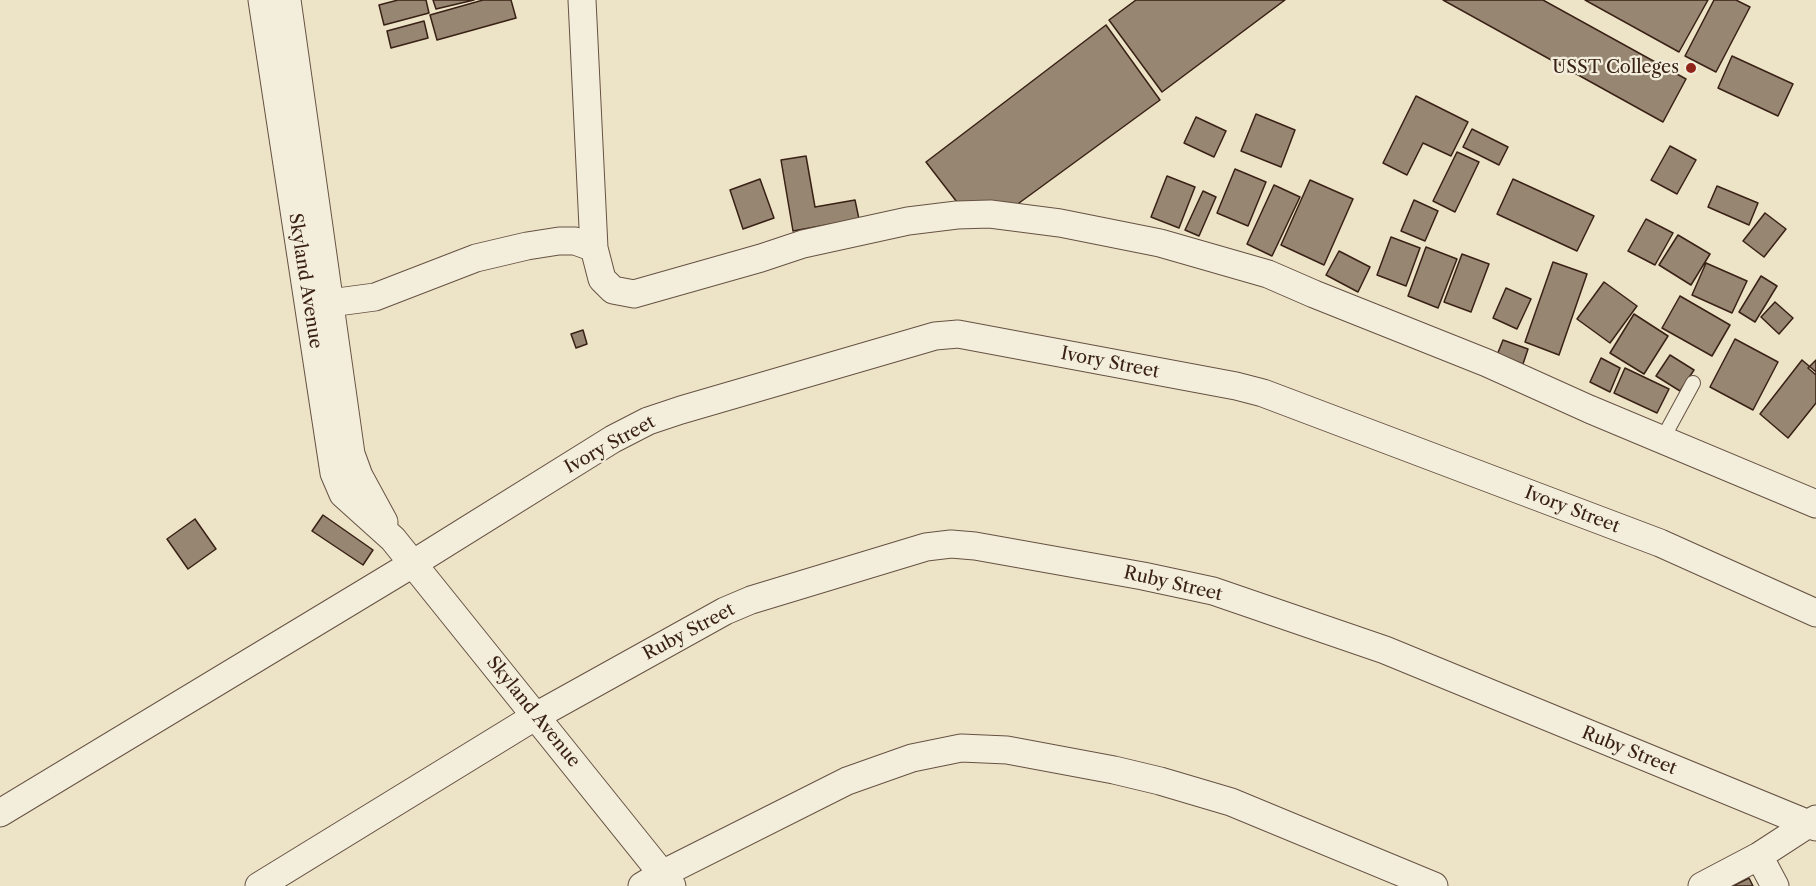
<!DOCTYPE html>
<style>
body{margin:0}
canvas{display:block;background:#ede4c8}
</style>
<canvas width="1816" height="886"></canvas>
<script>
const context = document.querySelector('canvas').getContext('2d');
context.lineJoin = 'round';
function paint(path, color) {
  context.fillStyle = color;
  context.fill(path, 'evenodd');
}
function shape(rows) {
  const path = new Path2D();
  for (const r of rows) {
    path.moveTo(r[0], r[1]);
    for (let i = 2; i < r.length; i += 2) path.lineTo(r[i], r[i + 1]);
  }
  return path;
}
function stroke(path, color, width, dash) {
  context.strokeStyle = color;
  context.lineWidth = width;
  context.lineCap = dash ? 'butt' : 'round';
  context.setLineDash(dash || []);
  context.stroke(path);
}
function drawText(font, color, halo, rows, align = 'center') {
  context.font = font + ' "Libre Caslon Text",serif';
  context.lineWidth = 4.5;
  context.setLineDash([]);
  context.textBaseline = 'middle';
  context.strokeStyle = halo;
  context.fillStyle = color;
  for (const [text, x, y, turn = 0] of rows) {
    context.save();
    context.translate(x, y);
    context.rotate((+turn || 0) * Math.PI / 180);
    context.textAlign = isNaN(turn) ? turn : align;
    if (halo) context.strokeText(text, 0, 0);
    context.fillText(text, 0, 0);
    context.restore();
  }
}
const building = shape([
 [398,0,426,0,429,13,384,25,379,5,398,0],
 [433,0,474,0,436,9,433,0],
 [483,0,511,0,516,18,437,40,430,15,483,0],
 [1136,0,1285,0,1162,92,1109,20,1136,0],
 [1443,0,1543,0,1686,79,1663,122,1443,0],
 [1585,0,1708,0,1679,52,1585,0],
 [1714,0,1736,0,1750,7,1716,72,1685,56,1714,0],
 [424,21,428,38,391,48,387,31,424,21],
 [1106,25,1160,100,1004,214,960,206,926,162,1106,25],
 [1732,56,1793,84,1778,116,1718,88,1732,56],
 [1416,96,1468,122,1451,156,1423,143,1407,175,1383,163,1416,96],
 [1256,114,1295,130,1281,167,1241,151,1256,114],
 [1196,117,1226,131,1214,157,1184,143,1196,117],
 [1472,129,1508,147,1499,165,1463,147,1472,129],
 [1670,146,1696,160,1677,194,1651,180,1670,146],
 [1457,152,1479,162,1455,212,1433,201,1457,152],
 [806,156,815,207,855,200,859,219,793,231,781,160,806,156],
 [1235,169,1266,182,1248,226,1217,213,1235,169],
 [1167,176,1195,187,1179,228,1151,217,1167,176],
 [760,179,774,218,743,229,730,190,760,179],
 [1513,179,1594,216,1577,251,1497,214,1513,179],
 [1310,180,1353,199,1324,265,1281,245,1310,180],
 [1274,185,1300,197,1272,256,1247,244,1274,185],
 [1717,186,1758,203,1749,225,1708,207,1717,186],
 [1203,191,1216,197,1199,236,1185,230,1203,191],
 [1414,200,1438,211,1425,241,1401,231,1414,200],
 [1765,213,1786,229,1764,257,1743,241,1765,213],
 [1646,219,1673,233,1655,265,1628,251,1646,219],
 [1678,235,1710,254,1691,285,1659,265,1678,235],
 [1391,237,1420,248,1406,286,1377,275,1391,237],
 [1426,247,1457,259,1438,308,1408,296,1426,247],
 [1339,251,1370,267,1358,292,1326,275,1339,251],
 [1462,254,1489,264,1471,312,1444,302,1462,254],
 [1553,262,1587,274,1559,355,1525,342,1553,262],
 [1706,263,1747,281,1732,313,1692,295,1706,263],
 [1761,276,1777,286,1755,322,1739,312,1761,276],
 [1604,282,1637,306,1610,343,1577,319,1604,282],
 [1506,288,1531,299,1517,329,1493,318,1506,288],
 [1680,296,1730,325,1712,356,1662,328,1680,296],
 [1775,302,1793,318,1779,334,1761,317,1775,302],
 [1634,314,1668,336,1644,374,1610,353,1634,314],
 [583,330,587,344,576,348,571,334,583,330],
 [1735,339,1778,362,1753,410,1710,387,1735,339],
 [1503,340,1528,349,1523,364,1497,355,1503,340],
 [1670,355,1694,370,1680,391,1656,376,1670,355],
 [1601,358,1620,368,1610,392,1590,382,1601,358],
 [1802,360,1816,372,1816,403,1788,438,1760,414,1802,360],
 [1816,360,1816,375,1808,368,1816,360],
 [1625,368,1669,389,1657,413,1614,393,1625,368],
 [323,515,373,550,363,565,312,531,323,515],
 [195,519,216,549,188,569,167,539,195,519],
 [1749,878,1753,886,1733,886,1749,878]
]);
const lane = shape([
 [1662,440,1693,383]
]);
const street = shape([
 [262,0,334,473,343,494,393,539,672,886],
 [287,0,351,454,359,476,384,522],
 [582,0,594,248,602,279,613,290,634,294,761,258,803,244,908,221,957,215,990,214,1060,223,1160,243,1268,274,1314,294,1487,363,1589,409,1816,504],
 [330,303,375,297,476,258,527,246,559,241,575,241,594,248],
 [0,813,414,563,613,439,648,421,681,410,935,336,958,334,1236,386,1263,393,1660,543,1816,613],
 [1759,856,1775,886],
 [259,886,536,716,725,611,751,600,926,547,951,544,975,546,1143,576,1213,591,1385,650,1816,827],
 [642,886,662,874,847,781,912,758,961,748,1007,750,1114,770,1160,781,1231,802,1434,886],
 [1702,886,1759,856,1816,819]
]);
const markers = [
 [1691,68,6,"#8f2418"]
];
const poiNames = [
 ["USST Colleges",1679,68]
];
const streetNames = [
 ["Skyland Avenue",305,281,81],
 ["Ivory Street",1110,363,11],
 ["Ivory Street",610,445,-29],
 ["Ivory Street",1572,510,21],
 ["Ruby Street",1173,584,13],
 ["Ruby Street",689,632,-28],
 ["Skyland Avenue",533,712,51],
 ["Ruby Street",1629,751,22]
];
paint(building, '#978672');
stroke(building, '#392115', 1.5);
stroke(lane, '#665242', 16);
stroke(street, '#665242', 29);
stroke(lane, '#f3eddb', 14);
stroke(street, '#f3eddb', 27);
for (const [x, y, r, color] of markers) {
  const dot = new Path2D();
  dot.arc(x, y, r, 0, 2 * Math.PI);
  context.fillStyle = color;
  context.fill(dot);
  stroke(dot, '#f3eddb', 2);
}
drawText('18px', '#392115', '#f3eddb', poiNames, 'right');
drawText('18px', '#392115', '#f3eddb', streetNames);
</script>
